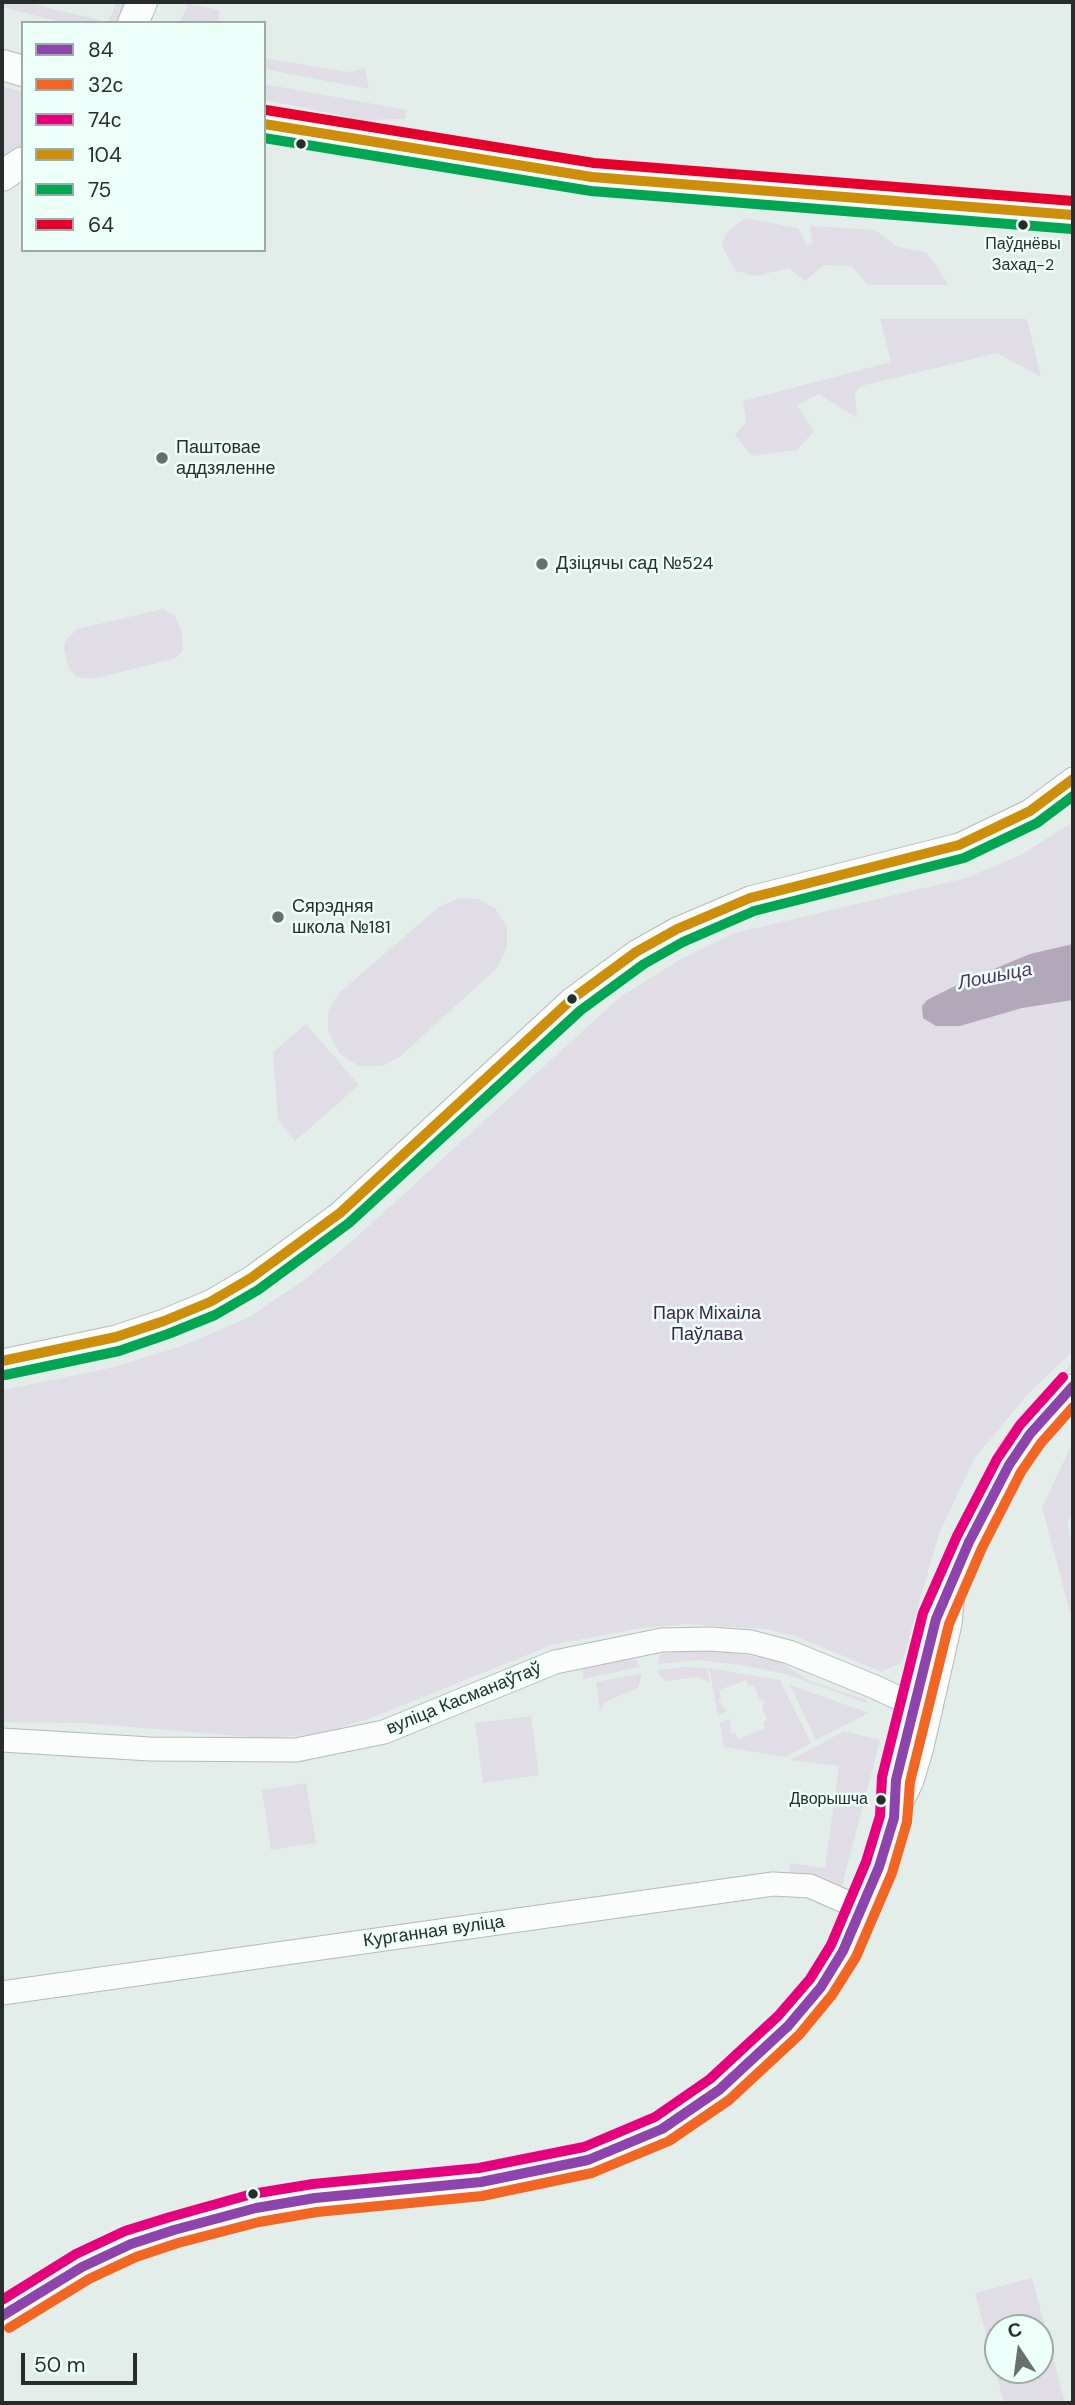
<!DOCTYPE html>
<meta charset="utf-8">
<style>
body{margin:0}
#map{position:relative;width:1075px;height:2405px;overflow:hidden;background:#e3edea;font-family:"DM Sans",sans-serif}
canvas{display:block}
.frame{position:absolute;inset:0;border:4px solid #262d2b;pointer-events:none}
.legend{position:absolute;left:21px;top:21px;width:245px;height:231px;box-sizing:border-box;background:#ecfff9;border:2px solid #9daba7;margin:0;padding:9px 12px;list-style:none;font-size:21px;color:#262d2b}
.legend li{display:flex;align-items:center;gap:14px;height:35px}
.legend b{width:35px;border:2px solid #9daba7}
.north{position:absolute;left:984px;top:2314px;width:70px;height:70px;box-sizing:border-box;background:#ecfff9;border:2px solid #9daba7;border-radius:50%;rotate:347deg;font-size:19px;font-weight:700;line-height:28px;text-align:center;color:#262d2b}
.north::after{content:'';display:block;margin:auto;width:24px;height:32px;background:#68706e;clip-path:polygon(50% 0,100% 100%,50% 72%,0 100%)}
.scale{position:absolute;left:21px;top:2353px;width:116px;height:32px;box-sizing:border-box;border:4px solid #262d2b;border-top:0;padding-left:9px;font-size:21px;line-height:24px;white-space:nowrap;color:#262d2b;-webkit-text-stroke:5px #ecfff9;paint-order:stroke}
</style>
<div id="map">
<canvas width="1075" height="2405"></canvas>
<div class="frame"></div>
<ul class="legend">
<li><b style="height:9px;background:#8e44ad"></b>84</li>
<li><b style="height:9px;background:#f26522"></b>32с</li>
<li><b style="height:9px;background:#e5007d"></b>74с</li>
<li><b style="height:9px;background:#cd8e09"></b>104</li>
<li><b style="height:9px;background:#00a651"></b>75</li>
<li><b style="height:9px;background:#e4002b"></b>64</li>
</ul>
<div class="north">С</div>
<div class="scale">50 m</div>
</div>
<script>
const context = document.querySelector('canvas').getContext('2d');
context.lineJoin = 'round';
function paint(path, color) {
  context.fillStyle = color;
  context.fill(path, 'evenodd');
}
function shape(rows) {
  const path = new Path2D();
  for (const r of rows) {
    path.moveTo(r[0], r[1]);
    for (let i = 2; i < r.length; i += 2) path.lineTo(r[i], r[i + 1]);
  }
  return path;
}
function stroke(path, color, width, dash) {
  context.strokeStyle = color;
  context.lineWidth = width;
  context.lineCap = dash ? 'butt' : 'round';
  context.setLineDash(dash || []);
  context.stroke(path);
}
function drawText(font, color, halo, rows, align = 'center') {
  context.font = font + ' "DM Sans",sans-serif';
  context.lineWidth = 5;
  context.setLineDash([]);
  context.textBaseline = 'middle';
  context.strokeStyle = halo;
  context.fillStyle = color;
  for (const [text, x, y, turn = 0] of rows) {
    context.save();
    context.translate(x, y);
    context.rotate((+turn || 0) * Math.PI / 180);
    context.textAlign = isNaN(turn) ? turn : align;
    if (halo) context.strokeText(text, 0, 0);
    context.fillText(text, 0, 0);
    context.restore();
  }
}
const green = shape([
 [2,2,23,2,108,22,117,2,129,2,120,23,65,23,2,7],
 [188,4,220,10,217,23,180,23],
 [264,58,347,72,365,68,369,89,264,69],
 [264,84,407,110,405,119,366,120,264,100],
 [2,86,23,92,23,149,2,159],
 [745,218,798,228,806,244,812,243,810,226,875,230,898,247,926,252,949,285,868,285,851,266,824,265,805,281,789,268,756,276,736,271,722,246,726,233],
 [880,319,1027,319,1041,377,997,353,861,386,855,393,857,418,819,394,797,405,814,431,797,450,752,456,735,435,746,422,743,401,891,362],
 [163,609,175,616,182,632,183,651,174,659,92,679,77,677,69,669,64,648,66,640,77,629],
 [1073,822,1073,1351,1028,1394,974,1459,939,1534,902,1662,882,1672,795,1636,764,1629,688,1624,641,1628,552,1645,368,1719,318,1734,263,1738,83,1723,2,1722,2,1390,110,1368,182,1346,249,1317,307,1278,351,1242,620,997,681,959,735,933,966,878,1021,855],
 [460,898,478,899,495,908,507,927,507,948,497,968,401,1056,382,1066,359,1066,339,1053,328,1031,328,1011,339,993,440,906],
 [306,1024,359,1085,295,1141,278,1120,273,1052],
 [1073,1362,1073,1368,1025,1417,1000,1450,996,1447,1021,1414],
 [1073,1442,1073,1512,1067,1524,1073,1547,1072,1620,1042,1507],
 [683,1651,731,1653,775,1659,812,1682,867,1700,867,1703,785,1674,740,1665,698,1660,657,1664,660,1654],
 [627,1658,636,1660,640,1667,583,1679,583,1667],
 [684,1667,707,1668,710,1683,698,1677,666,1681,659,1675,658,1670],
 [709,1668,780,1680,811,1743,785,1757,724,1747,720,1723,730,1719,731,1734,735,1732,738,1739,765,1728,763,1722,767,1720,762,1707,765,1701,759,1698,754,1685,749,1687,746,1680,719,1690,721,1698,718,1700,727,1711,718,1715],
 [642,1673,638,1688,605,1702,600,1710,596,1682],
 [790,1685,869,1713,816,1740],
 [531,1716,539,1775,483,1783,475,1723],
 [844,1731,880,1740,842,1886,789,1874,790,1863,825,1868,839,1766,791,1760],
 [306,1783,316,1843,271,1850,262,1790],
 [1032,2278,1065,2403,1004,2403,975,2293],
 [998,2328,1040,2328,1040,2370,998,2370]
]);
const water = shape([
 [1073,944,1073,1000,1022,1008,960,1026,936,1026,923,1018,922,1006,927,1000,965,981,1030,954]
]);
const minor = shape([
 [2,1361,116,1337,164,1321,210,1302,251,1278,340,1213,572,999,636,952,677,929,750,898,959,845,1030,811,1073,779],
 [2,1740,150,1749,296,1750,384,1732,555,1662,662,1640,709,1639,751,1642,789,1652,875,1687,930,1713],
 [895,1804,904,1743,936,1619,969,1542,1009,1465,1030,1434,1073,1386],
 [2,1993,773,1884,810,1886,862,1909],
 [2,2316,82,2267,131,2244,174,2230,256,2208,315,2198,481,2182,588,2160,662,2129,719,2090,788,2026,821,1987,858,1919,879,1867,894,1818,912,1781,922,1747,950,1624,954,1581]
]);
const major = shape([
 [133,23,142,2],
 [2,65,23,71],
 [264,124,592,177,1073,215],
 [2,176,23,162]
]);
const bus1 = shape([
 [2,2316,82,2267,131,2244,174,2230,256,2208,315,2198,481,2182,588,2160,662,2129,719,2090,788,2026,821,1987,843,1951,879,1867,894,1818,896,1780,936,1619,969,1542,1009,1465,1030,1434,1073,1386]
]);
const bus2 = shape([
 [9,2328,89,2279,136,2257,178,2243,259,2222,317,2212,482,2196,592,2173,669,2141,729,2100,799,2035,832,1995,856,1957,892,1873,907,1822,910,1782,949,1624,982,1548,1021,1472,1041,1443,1073,1407]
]);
const bus3 = shape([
 [2,2300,76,2254,125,2231,170,2217,252,2194,313,2184,479,2168,584,2147,655,2117,710,2079,778,2016,810,1979,831,1945,866,1862,880,1816,882,1777,923,1613,957,1536,997,1459,1020,1425,1063,1377]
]);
const bus4 = shape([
 [264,124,592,177,1073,215],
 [2,1361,116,1337,164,1321,210,1302,251,1278,340,1213,572,999,636,952,677,929,750,898,959,845,1030,811,1073,779]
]);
const bus5 = shape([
 [264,138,591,191,1072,229],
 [5,1375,119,1351,168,1334,215,1315,258,1290,349,1223,581,1010,644,964,683,942,754,911,964,858,1037,823,1073,796]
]);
const bus6 = shape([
 [266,110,594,163,1073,201]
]);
const markers = [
 [301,144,6,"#262d2b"],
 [1023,225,6,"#262d2b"],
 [162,458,7,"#68706e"],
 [542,564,7,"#68706e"],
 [278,917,7,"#68706e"],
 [572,999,6,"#262d2b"],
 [881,1800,6,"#262d2b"],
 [253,2194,6,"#262d2b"]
];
const busNames = [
 ["Паўднёвы",1023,245],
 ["Захад-2",1023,266],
 ["Дворышча",868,1800,"right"]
];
const poiNames = [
 ["Паштовае",176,448],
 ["аддзяленне",176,469],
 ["Дзіцячы сад №524",556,564],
 ["Сярэдняя",292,907],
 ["школа №181",292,928]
];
const parkNames = [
 ["Парк Міхаіла",707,1314],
 ["Паўлава",707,1335]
];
const streetNames = [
 ["вуліца Касманаўтаў",464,1699,-22],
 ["Курганная вуліца",434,1932,-8]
];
const waterNames = [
 ["Лошыца",995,977,-11]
];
paint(green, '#e1dde6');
paint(water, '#b3a7ba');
stroke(minor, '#b3bab8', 25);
stroke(major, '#b3bab8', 32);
stroke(minor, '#fbfcfc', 23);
stroke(major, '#fbfcfc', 30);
stroke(bus1, '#8e44ad', 10);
stroke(bus2, '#f26522', 10);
stroke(bus3, '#e5007d', 10);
stroke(bus4, '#cd8e09', 10);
stroke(bus5, '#00a651', 10);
stroke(bus6, '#e4002b', 10);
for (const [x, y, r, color] of markers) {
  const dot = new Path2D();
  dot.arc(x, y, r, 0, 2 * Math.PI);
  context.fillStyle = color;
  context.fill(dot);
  stroke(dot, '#ecfff9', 2.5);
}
drawText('16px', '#262d2b', '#ecfff9', busNames);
drawText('18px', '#262d2b', '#ecfff9', poiNames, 'left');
drawText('18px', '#41224a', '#ecfff9', parkNames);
drawText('18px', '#262d2b', '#ecfff9', streetNames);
drawText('italic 19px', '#53335c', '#ecfff9', waterNames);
</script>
